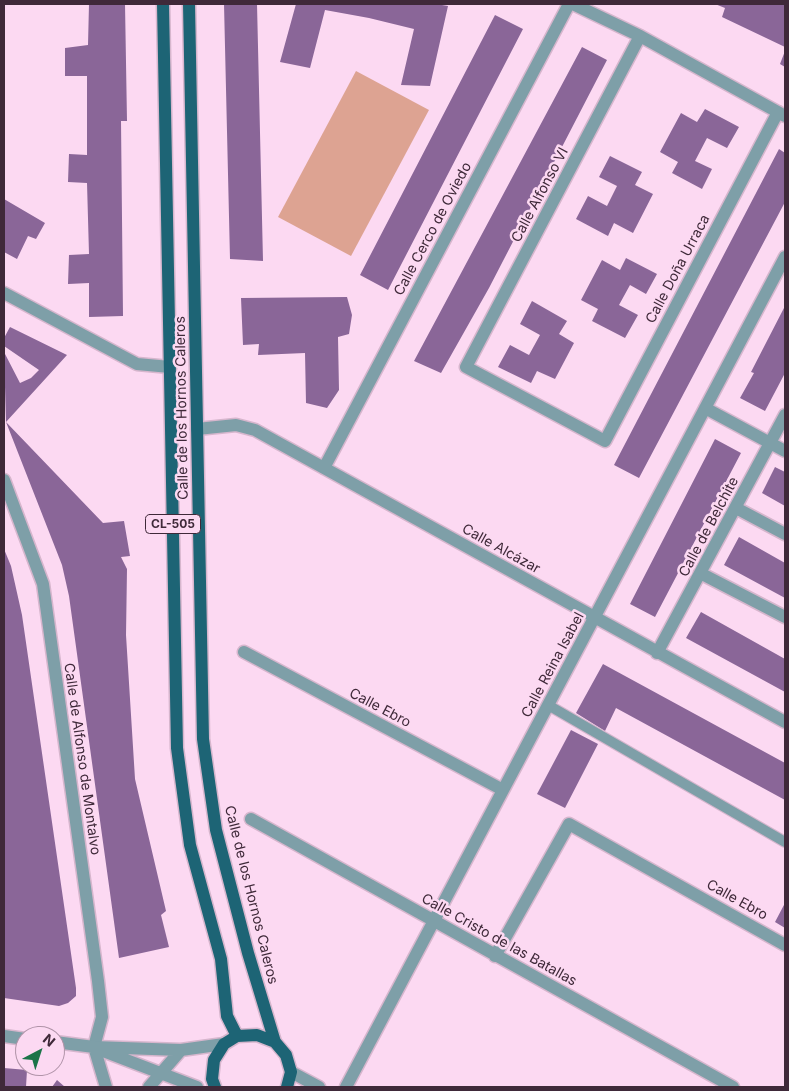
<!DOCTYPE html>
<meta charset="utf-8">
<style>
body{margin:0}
#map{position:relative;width:789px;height:1091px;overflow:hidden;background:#fcd9f2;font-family:Inter,sans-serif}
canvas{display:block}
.frame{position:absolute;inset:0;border:5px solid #3f2939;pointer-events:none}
.north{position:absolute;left:15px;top:1026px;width:50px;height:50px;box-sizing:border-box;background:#fcd9f2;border:1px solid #b093a8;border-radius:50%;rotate:40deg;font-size:14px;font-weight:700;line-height:20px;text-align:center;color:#3f2939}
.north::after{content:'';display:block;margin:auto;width:18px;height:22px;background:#1b7448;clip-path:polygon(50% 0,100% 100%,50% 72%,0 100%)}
</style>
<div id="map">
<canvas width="789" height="1091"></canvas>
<div class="frame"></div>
<div class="north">N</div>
</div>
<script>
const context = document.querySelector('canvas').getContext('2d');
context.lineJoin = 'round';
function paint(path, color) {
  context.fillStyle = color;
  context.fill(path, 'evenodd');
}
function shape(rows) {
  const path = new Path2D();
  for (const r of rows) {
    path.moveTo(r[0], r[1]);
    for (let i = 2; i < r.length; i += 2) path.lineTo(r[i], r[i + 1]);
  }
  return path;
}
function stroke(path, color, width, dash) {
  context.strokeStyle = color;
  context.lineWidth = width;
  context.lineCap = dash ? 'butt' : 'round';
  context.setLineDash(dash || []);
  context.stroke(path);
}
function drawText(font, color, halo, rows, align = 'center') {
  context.font = font + ' Inter,sans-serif';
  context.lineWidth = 5;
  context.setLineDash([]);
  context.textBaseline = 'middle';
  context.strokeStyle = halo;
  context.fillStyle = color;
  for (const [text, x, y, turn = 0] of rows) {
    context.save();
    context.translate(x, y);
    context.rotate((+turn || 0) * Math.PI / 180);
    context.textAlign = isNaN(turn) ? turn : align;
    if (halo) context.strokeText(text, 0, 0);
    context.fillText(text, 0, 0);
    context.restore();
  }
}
const green = shape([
 [356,71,429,110,351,256,278,217]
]);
const building = shape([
 [89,4,125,4,127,121,121,121,123,316,89,317,89,283,68,284,69,255,89,254,87,183,68,182,69,154,87,155,87,76,65,76,65,48,88,45],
 [224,4,257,4,263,261,230,259],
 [296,4,436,4,448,6,430,86,401,85,414,29,369,18,325,10,310,68,280,62],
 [715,4,785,4,785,47,722,17,725,8],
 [495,15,523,29,388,290,360,275],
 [582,47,607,60,489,288,441,373,414,361],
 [785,51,785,67,780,64],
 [705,109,739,127,727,148,707,138,695,161,712,169,702,189,672,173,678,162,660,152,681,113,697,122],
 [779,149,785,153,785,202,639,478,614,465],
 [610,156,642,172,635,185,653,194,633,233,614,223,608,236,576,219,588,196,607,206,617,186,599,177],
 [4,199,45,223,36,239,28,236,17,259,4,252],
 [626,258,657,274,646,294,630,285,619,305,638,315,625,338,592,321,598,309,581,300,602,260,620,270],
 [347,297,352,315,349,334,338,337,339,390,327,408,306,403,305,353,258,355,259,344,243,345,241,298],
 [532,301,567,321,559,334,574,343,555,379,537,371,531,383,498,367,510,345,529,355,540,335,520,324],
 [785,306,785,373,765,411,740,398,754,373,751,372],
 [10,327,67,355,6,422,4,352,20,383,31,378,39,370,4,346,4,338],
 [6,422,103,523,124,521,130,556,121,557,127,569,126,635,135,779,166,911,161,915,169,947,119,958,69,596,62,565],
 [715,439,741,453,655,617,630,604],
 [775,467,785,472,785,506,762,493],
 [739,537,785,563,785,598,724,565],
 [4,549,11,566,22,615,76,988,76,996,68,1003,59,1006,4,998],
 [701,612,785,659,785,692,686,638],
 [603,664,785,763,785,800,616,708,605,731,576,713],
 [571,730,598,744,565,808,537,794],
 [785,903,785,928,775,922],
 [4,1068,27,1070,26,1087,4,1087],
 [57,1080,65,1087,52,1087]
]);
const service = shape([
 [548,705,785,842]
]);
const minor = shape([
 [573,4,640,36,785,116],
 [640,36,466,367,605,441,778,112],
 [4,293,137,364,170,367],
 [705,408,785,451],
 [197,429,236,425,255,430,785,722],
 [324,468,569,4],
 [4,480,43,584,98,981,102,1017,94,1047],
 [736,508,785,534],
 [702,574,785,617],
 [244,652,503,790],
 [657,653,785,415],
 [251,819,733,1087],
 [495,956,569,824,785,945],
 [291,1072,319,1087],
 [346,1087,785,257]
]);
const tertiary = shape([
 [4,1036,25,1039],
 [55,1042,94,1047,181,1050,224,1044],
 [94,1047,106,1087],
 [103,1051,197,1087],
 [149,1087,181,1050]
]);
const primary = shape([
 [163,4,177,748,190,845,221,959,227,1016,237,1036],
 [189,4,203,739,216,830,248,953,275,1042],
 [215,1087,212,1079,214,1060,224,1044,237,1036,257,1035,275,1042,286,1055,291,1072,287,1087]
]);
const shields = [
 [173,524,55]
];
const shieldNames = [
 ["CL-505",173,524]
];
const streetNames = [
 ["Calle Alfonso VI",540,195,-62],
 ["Calle Cerco de Oviedo",433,229,-62],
 ["Calle Doña Urraca",678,269,-62],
 ["Calle de los Hornos Caleros",182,408,-91],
 ["Calle de Belchite",709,527,-62],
 ["Calle Alcázar",501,549,29],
 ["Calle Reina Isabel",553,665,-62],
 ["Calle Ebro",380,708,28],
 ["Calle de Alfonso de Montalvo",82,759,82],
 ["Calle de los Hornos Caleros",251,895,76],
 ["Calle Ebro",737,900,29],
 ["Calle Cristo de las Batallas",499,940,29]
];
paint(green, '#dda392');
paint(building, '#8a6698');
stroke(service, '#d6b6cd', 12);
stroke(minor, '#d6b6cd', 15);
stroke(tertiary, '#d6b6cd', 15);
stroke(primary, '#d6b6cd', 15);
stroke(service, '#7e9fa8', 10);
stroke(minor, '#7e9fa8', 12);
stroke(tertiary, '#7e9fa8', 12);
stroke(primary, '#1d6475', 12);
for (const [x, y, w] of shields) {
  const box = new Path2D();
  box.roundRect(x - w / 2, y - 9.5, w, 19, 4);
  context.fillStyle = '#fcd9f2';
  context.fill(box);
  stroke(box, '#3f2939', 1);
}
drawText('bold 12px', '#3f2939', null, shieldNames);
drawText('14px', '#3f2939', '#fcd9f2', streetNames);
</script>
